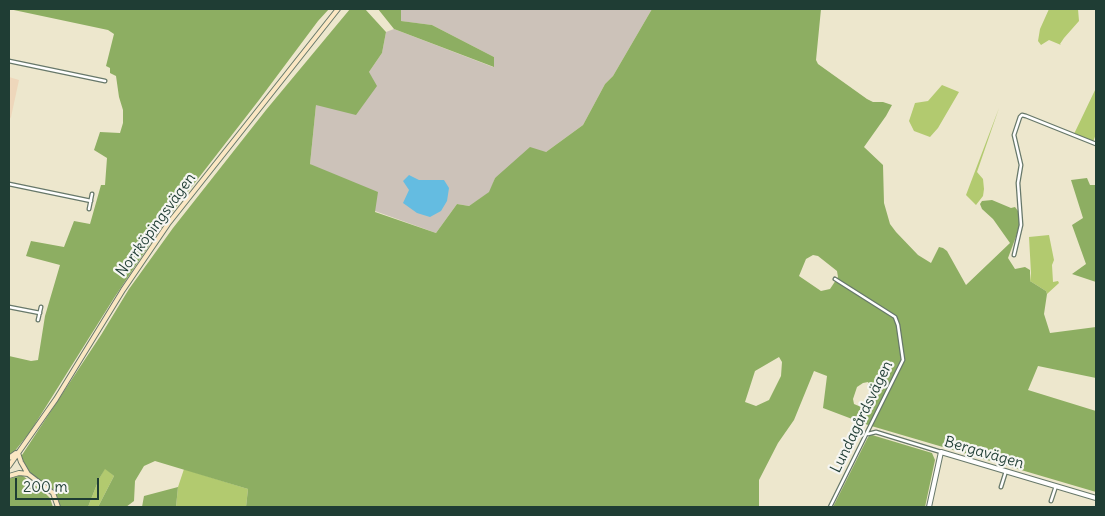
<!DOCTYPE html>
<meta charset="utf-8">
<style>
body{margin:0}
#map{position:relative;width:1105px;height:516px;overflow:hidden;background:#ede7cd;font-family:Delius,sans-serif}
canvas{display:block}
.frame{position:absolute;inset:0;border:10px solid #1f3d34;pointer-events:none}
.scale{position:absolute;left:15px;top:478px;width:84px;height:22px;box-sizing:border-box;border:2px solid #1f3d34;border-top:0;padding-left:6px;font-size:15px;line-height:18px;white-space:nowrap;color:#1f3d34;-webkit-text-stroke:4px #f6f6f2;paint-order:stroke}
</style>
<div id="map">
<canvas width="1105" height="516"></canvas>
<div class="frame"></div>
<div class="scale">200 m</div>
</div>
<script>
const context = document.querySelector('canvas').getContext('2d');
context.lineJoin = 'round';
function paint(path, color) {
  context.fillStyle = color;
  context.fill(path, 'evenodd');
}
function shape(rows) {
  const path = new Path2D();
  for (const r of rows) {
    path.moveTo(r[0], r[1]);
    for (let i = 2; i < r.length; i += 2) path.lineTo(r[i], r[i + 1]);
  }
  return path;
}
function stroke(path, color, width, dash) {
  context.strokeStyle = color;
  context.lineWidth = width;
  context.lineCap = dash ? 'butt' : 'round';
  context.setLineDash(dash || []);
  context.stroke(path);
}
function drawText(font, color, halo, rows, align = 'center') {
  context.font = font + ' Delius,sans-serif';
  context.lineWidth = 4.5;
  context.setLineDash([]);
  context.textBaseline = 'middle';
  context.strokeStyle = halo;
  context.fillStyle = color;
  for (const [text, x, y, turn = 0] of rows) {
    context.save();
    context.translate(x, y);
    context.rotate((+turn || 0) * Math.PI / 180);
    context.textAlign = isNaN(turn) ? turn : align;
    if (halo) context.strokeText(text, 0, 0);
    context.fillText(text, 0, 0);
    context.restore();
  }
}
const built = shape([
 [9,77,19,80,11,117,9,120]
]);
const industrial = shape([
 [401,9,652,9,613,76,605,84,583,125,546,152,495,178,490,192,469,206,457,204,436,233,375,211,310,164,316,105,369,72,382,53,386,32,394,29,493,67,494,57,432,25,400,21]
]);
const green = shape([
 [1049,9,1078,9,1079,21,1064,38,1060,44,1061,45,1049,40,1041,45,1038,41,1040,29],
 [942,85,959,92,938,128,930,137,914,131,909,121,915,103,928,101],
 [1096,88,1096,134,1093,142,1074,134],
 [999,108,977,172,983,179,984,189,983,196,976,205,966,195],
 [1049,235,1054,260,1052,265,1053,282,1058,281,1059,283,1047,294,1046,291,1030,281,1031,273,1029,237],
 [105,468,114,476,98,507,88,507,99,479],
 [184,469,248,489,246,507,176,507,178,487]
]);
const forest = shape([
 [9,9,329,9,318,21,259,100,166,220,114,298,30,432,14,452,9,455,9,356,31,361,38,360,45,316,60,265,26,256,31,241,64,247,74,221,90,224,101,185,105,185,107,158,94,150,100,132,120,133,123,123,123,110,119,97,116,76,110,73,110,68,106,66,114,34,108,30],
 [350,9,365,9,386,32,382,53,369,72,377,86,356,115,316,105,310,164,378,192,375,212,436,233,457,204,469,206,489,192,495,178,530,147,546,152,583,125,605,84,613,76,652,9,821,9,816,60,818,64,867,99,873,102,883,102,892,105,886,116,864,147,883,165,884,203,890,224,896,232,918,255,931,263,939,247,943,248,947,251,966,285,1010,243,993,219,982,209,980,204,982,201,992,200,1011,208,1015,207,1018,211,1020,226,1008,258,1015,269,1025,267,1030,270,1030,281,1046,291,1047,294,1044,314,1050,333,1096,327,1096,378,1038,366,1028,390,1096,411,1096,492,868,425,823,408,827,376,814,371,794,420,778,443,759,480,759,507,246,507,248,489,155,461,144,466,135,481,134,501,126,507,98,507,114,476,105,469,99,479,88,507,60,507,58,498,53,491,32,474,23,466,21,457,22,455,101,335,129,289,173,228,266,110],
 [813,255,818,256,837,271,838,277,830,289,821,291,799,276,806,259],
 [779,357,782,362,781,376,769,400,756,406,745,402,755,371],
 [868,382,871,387,869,407,866,409,854,404,853,399,857,387,863,383],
 [378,9,401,9,401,21,432,25,494,57,494,67,394,29],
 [1087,178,1090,185,1096,185,1096,282,1072,274,1086,264,1072,225,1083,218,1071,180],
 [872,435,932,453,935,460,925,507,833,507,867,439,869,436],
 [18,476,23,476,45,493,50,498,53,507,9,507,9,479],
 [178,487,176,507,142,507,144,496]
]);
const water = shape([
 [409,175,419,180,444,180,449,188,447,201,441,211,430,217,417,213,403,203,409,190,403,181]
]);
const minor = shape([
 [9,61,105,81],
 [9,184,91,201],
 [89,209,92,194],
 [1014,255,1021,225,1018,183,1021,165,1014,135,1020,117,1022,115,1026,116,1096,144],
 [9,307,40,313],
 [38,320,41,307],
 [868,434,876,432,941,452],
 [1001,487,1006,471],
 [1051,501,1056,486],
 [830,507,903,360,898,325,895,317,835,279]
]);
const tertiary = shape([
 [929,507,941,452,1096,498]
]);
const secondary = shape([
 [18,453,21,462,28,474,53,493,58,507],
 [9,458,16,453],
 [9,466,56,399,123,290,168,224,338,9],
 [9,476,19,473,28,474]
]);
const streetNames = [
 ["Norrköpingsvägen",156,225,-54],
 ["Lundagårdsvägen",862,417,-64],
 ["Bergavägen",984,453,16]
];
paint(built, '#eed7bb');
paint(industrial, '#ccc2b9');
paint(green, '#b2ca6f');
paint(forest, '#8dae62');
paint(water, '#64bce1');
stroke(minor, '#67786a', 5);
stroke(tertiary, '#67786a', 6);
stroke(secondary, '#67786a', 6);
stroke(minor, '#fff', 2.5);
stroke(tertiary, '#fff', 4);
stroke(secondary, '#fbe7c3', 4);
drawText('15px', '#1f3d34', '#f6f6f2', streetNames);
</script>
